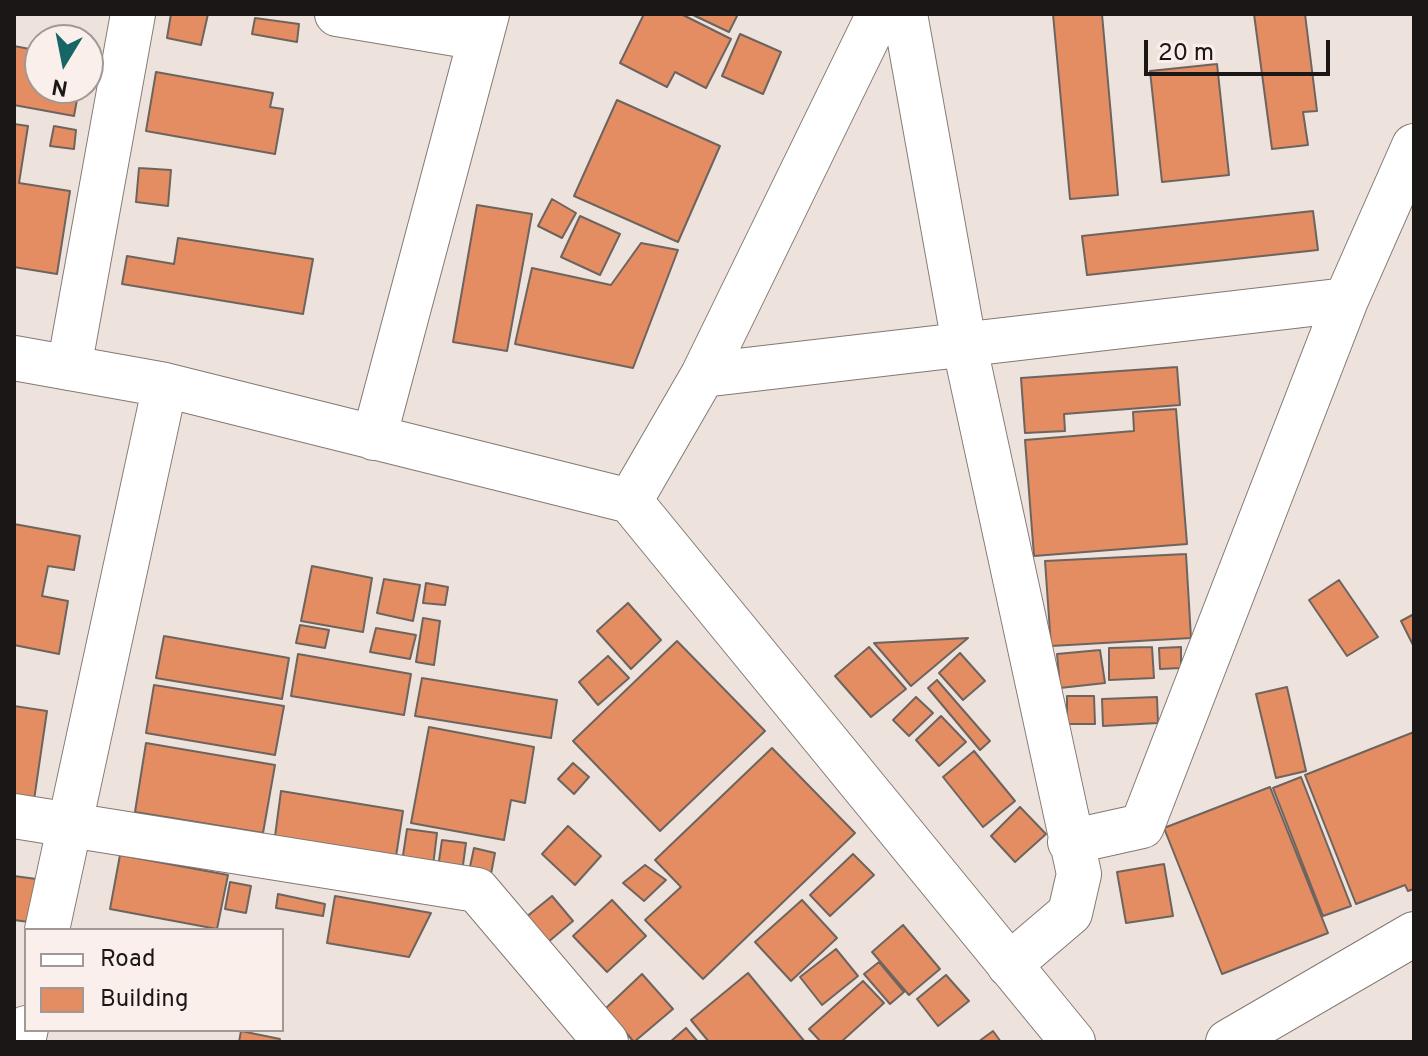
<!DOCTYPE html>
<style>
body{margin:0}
#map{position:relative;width:1428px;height:1056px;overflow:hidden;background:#ede2dc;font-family:Overpass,sans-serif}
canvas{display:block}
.frame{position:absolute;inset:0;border:16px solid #1b1716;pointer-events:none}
.legend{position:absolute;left:24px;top:928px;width:260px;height:104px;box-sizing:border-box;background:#faefea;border:2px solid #a19995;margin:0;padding:10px 14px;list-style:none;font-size:24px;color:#1b1716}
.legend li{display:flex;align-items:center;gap:16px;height:40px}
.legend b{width:40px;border:2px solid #a19995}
.north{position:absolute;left:24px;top:24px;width:80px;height:80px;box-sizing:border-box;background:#faefea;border:2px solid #a19995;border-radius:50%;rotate:190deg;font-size:22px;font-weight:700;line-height:32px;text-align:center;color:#1b1716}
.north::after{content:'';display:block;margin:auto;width:28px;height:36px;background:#176666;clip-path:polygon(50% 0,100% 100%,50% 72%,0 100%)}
.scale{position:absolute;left:1144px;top:40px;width:186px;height:36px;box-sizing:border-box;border:4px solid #1b1716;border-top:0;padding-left:10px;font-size:24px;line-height:28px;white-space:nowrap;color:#1b1716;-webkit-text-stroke:6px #faefea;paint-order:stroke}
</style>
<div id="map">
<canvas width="1428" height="1056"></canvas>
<div class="frame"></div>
<ul class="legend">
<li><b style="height:10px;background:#fff"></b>Road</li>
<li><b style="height:22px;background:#e48d62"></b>Building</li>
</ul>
<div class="north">N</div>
<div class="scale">20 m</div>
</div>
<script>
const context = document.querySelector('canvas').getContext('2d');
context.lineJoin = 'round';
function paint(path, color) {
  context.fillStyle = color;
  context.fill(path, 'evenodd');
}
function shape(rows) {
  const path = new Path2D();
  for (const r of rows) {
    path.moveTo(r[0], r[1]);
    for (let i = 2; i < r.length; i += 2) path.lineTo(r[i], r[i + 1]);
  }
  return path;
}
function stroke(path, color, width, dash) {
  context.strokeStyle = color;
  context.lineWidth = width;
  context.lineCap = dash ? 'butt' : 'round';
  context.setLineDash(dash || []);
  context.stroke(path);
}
const building = shape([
 [171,14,208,14,201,45,167,38,171,14],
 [644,14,681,14,731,39,706,88,675,72,667,87,620,63,644,14],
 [691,14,738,14,729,32,691,14],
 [1053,14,1102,14,1118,195,1070,199,1053,14],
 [1254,14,1305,14,1317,111,1303,112,1308,145,1272,149,1254,14],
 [255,18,299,24,297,42,252,34,255,18],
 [740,34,781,52,763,94,722,76,740,34],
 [14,46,40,51,40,88,79,88,74,116,14,105,14,46],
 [1217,64,1229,175,1162,182,1150,71,1217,64],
 [156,72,273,93,270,107,283,109,275,154,146,131,156,72],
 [617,100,720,146,678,242,574,196,617,100],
 [14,124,28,126,19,183,70,191,57,274,14,267,14,124],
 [54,126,76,130,74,149,50,146,54,126],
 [139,168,171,170,168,206,136,202,139,168],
 [552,199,576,213,562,238,538,226,552,199],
 [477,205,532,214,507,351,453,342,477,205],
 [1313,211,1318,250,1087,275,1082,236,1313,211],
 [580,216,620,234,600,275,561,257,580,216],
 [178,238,313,259,303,314,122,284,127,256,174,264,178,238],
 [641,243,678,250,633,368,515,344,532,268,611,285,641,243],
 [1177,367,1180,405,1064,414,1065,431,1025,433,1021,378,1177,367],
 [1176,409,1187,544,1034,556,1025,440,1134,431,1133,412,1176,409],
 [14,524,80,536,74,570,48,566,42,596,68,601,59,654,14,645,14,524],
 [1186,554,1191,638,1051,646,1045,561,1186,554],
 [312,566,372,578,363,632,301,621,312,566],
 [384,579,420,585,413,621,377,613,384,579],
 [1339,580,1378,637,1347,656,1309,600,1339,580],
 [426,583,448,587,445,605,423,603,426,583],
 [628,603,661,640,631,669,597,631,628,603],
 [1414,614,1414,647,1401,621,1414,614],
 [423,618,440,621,434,665,416,662,423,618],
 [300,625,329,630,325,648,296,643,300,625],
 [376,628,416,635,410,659,370,652,376,628],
 [164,636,289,658,282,699,156,678,164,636],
 [968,638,911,686,874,643,968,638],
 [677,641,765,731,660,831,573,741,677,641],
 [869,647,906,689,871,717,835,676,869,647],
 [1152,647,1154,678,1109,680,1109,648,1152,647],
 [1181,647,1181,668,1160,669,1159,648,1181,647],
 [1100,650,1105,683,1060,688,1057,654,1100,650],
 [960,653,985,681,963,700,939,673,960,653],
 [298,654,411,674,404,715,291,696,298,654],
 [608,656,629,678,598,705,579,682,608,656],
 [422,678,557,700,551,738,415,716,422,678],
 [937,680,990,741,980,750,928,688,937,680],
 [154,685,284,706,275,755,146,733,154,685],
 [1287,687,1306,771,1276,778,1256,694,1287,687],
 [1067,696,1094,696,1095,724,1067,724,1067,696],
 [916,697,933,713,909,736,893,720,916,697],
 [1157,697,1158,723,1103,726,1102,699,1157,697],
 [14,706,47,711,34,800,14,797,14,706],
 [941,716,966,742,939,766,916,740,941,716],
 [429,727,534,747,525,803,511,800,504,840,411,823,429,727],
 [1414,732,1414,889,1408,891,1405,885,1356,904,1305,775,1414,732],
 [146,743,275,765,263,833,135,812,146,743],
 [772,748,855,833,703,979,645,920,681,887,655,860,772,748],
 [974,751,1015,801,983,827,943,777,974,751],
 [573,763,589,777,574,794,558,779,573,763],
 [1301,777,1351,906,1323,916,1273,788,1301,777],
 [1270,787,1328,933,1222,974,1164,828,1270,787],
 [281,791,403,811,395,863,274,844,281,791],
 [1020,807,1046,834,1015,862,991,836,1020,807],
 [568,826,601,856,575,885,542,854,568,826],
 [407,829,437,833,433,866,402,862,407,829],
 [442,840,466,843,462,872,438,868,442,840],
 [474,848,495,853,490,879,468,876,474,848],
 [853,854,874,875,830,916,810,895,853,854],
 [120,855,228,875,217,929,110,909,120,855],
 [1164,864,1173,916,1126,923,1117,872,1164,864],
 [645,865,666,880,644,901,623,883,645,865],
 [14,876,44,880,36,923,14,920,14,876],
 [230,882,251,886,246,913,225,909,230,882],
 [278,894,325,904,323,916,276,908,278,894],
 [335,896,431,913,409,957,327,943,335,896],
 [552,896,573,921,547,943,525,918,552,896],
 [612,900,646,936,607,972,573,936,612,900],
 [802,900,837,938,791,981,755,942,802,900],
 [903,925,940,969,909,995,872,952,903,925],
 [836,949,858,976,822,1005,800,977,836,949],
 [879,962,904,992,890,1004,864,974,879,962],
 [748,973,805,1042,709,1042,691,1020,748,973],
 [642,974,673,1009,634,1042,605,1009,642,974],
 [946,975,969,1001,938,1026,917,999,946,975],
 [863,981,884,1003,841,1042,821,1042,809,1029,863,981],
 [686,1028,698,1042,670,1042,686,1028],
 [241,1031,280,1039,279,1042,239,1042,241,1031],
 [993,1031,1001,1042,978,1042,993,1031]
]);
const minor = shape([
 [337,14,480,38],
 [905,14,964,343,1079,874,1070,913,1009,965],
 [14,358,165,385,630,501,1073,1042],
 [69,368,133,14],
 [703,375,1346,300],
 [374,438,487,14],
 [630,501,703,375,879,14],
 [14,816,477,890,606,1042],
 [1070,842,1142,826,1346,300,1414,146],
 [47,930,165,385],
 [23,1042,26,1028],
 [1228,1042,1414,934]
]);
paint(building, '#e48d62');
stroke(building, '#6e645f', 2);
stroke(minor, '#837974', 46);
stroke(minor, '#fff', 44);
</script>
